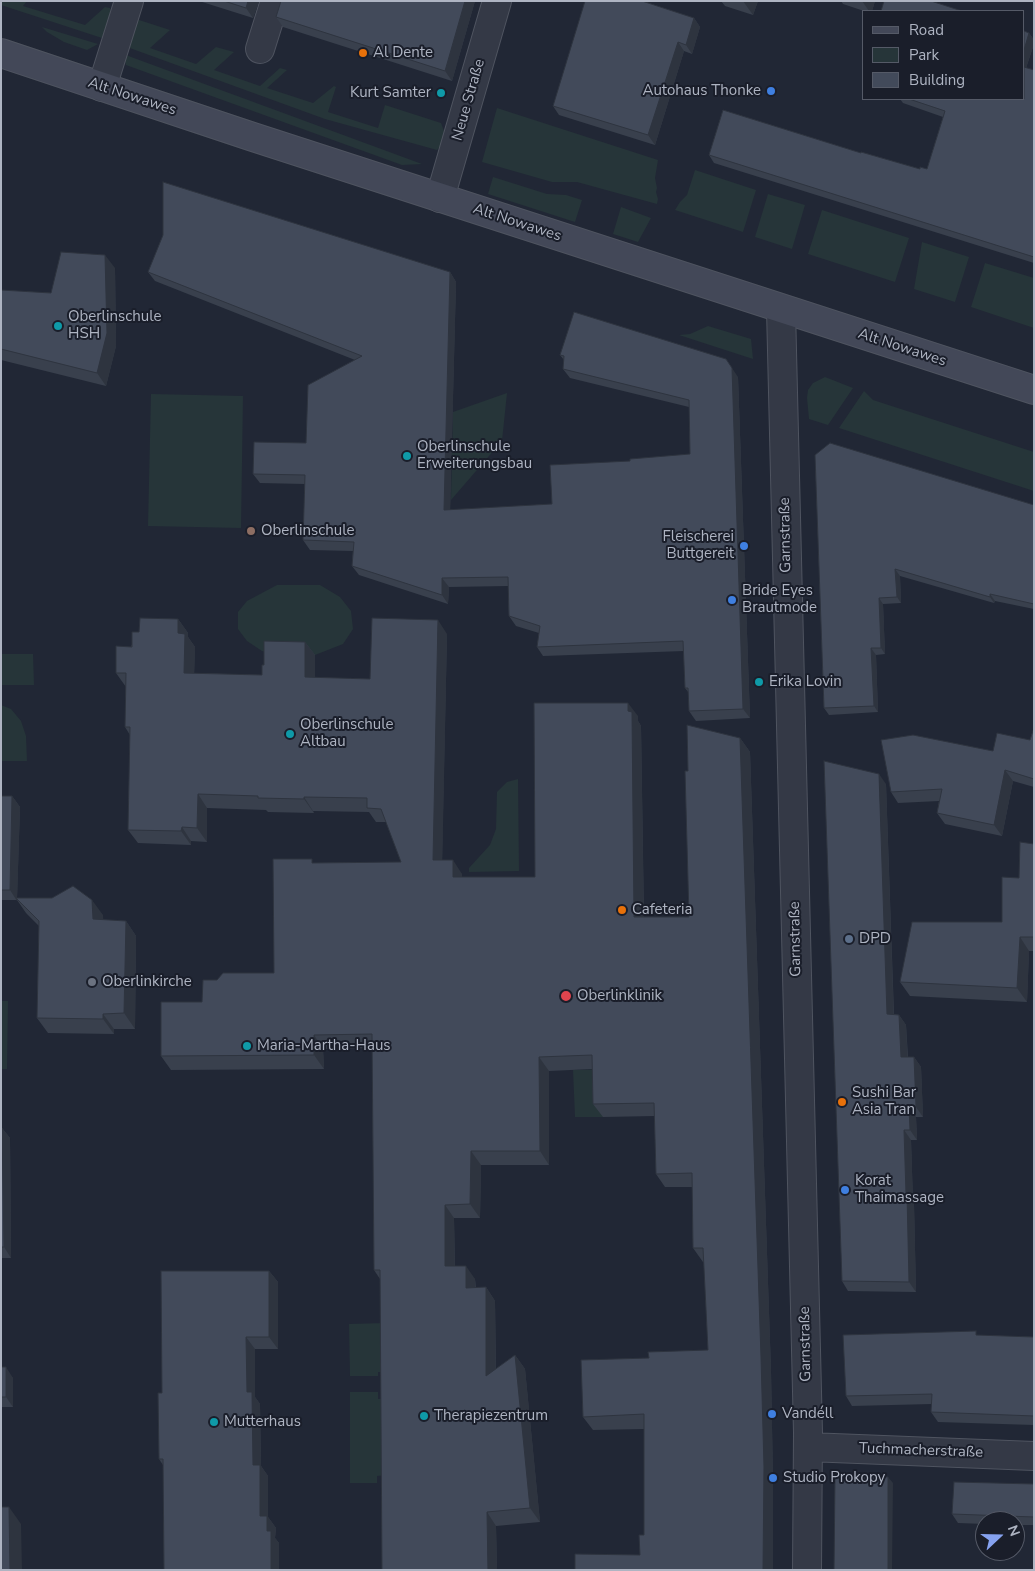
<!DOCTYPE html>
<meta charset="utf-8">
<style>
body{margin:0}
#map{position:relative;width:1035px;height:1571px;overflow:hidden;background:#212735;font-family:"Nunito Sans",sans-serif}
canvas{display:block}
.frame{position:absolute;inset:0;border:2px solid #aeb4c2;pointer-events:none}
.legend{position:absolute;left:862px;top:10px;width:162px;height:90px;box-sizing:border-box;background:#1a1e2a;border:1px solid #555a67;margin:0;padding:6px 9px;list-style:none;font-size:15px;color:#aeb4c2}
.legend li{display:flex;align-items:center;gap:10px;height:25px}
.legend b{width:25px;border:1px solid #555a67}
.north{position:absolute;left:975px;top:1511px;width:50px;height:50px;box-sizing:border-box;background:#1a1e2a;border:1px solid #555a67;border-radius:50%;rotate:69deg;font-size:14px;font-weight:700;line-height:20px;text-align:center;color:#aeb4c2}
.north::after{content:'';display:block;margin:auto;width:18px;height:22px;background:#86a2f0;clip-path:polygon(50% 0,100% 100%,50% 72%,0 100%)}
</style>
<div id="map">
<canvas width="1035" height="1571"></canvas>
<div class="frame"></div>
<ul class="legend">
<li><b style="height:6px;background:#434858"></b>Road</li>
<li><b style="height:14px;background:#263539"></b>Park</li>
<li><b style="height:14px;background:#424a5a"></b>Building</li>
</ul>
<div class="north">N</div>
</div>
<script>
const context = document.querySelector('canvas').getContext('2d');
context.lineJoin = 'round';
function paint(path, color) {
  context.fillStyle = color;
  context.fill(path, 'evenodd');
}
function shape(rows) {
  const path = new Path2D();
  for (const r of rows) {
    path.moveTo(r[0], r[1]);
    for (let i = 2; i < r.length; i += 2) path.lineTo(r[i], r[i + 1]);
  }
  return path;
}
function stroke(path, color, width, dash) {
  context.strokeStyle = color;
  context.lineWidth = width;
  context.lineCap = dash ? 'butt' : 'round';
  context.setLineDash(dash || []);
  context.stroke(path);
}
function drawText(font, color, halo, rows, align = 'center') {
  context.font = font + ' "Nunito Sans",sans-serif';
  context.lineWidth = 4;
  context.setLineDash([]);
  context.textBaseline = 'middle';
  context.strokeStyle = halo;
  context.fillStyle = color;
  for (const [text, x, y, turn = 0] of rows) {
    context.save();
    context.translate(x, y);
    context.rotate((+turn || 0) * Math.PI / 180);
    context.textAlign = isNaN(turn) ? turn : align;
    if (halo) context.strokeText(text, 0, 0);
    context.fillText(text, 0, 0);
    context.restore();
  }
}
const green = shape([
 [1,1,27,1,23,6,85,25,105,7,110,8,111,12,102,38,1,5],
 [136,19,170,30,150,48,196,64,216,47,234,52,214,70,260,86,280,68,287,70,267,88,313,103,334,86,336,87,328,112,378,128,385,105,441,123,444,131,442,144,437,150,325,119,127,47],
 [42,27,98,44,87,50,64,42,47,32],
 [123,54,422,164,402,165,126,65],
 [497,108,658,160,655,178,657,188,656,192,658,199,657,204,577,182,552,182,482,162],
 [695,170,756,190,743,232,675,210,680,202,687,195],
 [493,177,547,194,566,195,582,200,575,222,488,194],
 [768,194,805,205,792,249,755,237],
 [621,207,651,218,638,242,613,234],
 [822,210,909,238,895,282,808,254],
 [922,242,969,257,955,302,914,289],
 [985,263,1034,278,1034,328,971,307],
 [708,326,751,339,753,359,679,335,690,334],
 [825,377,853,388,828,425,809,419,807,398,808,390,813,383],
 [864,391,873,400,1034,452,1034,491,839,428],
 [507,393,502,441,451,500,453,412],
 [151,394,243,396,241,528,148,526],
 [277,585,320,585,340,597,351,611,353,629,343,644,315,655,274,654,262,651,247,641,238,629,238,612,247,601],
 [1,654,33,654,34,685,1,685],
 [1,705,11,709,21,721,26,736,27,761,1,761],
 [518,779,519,871,469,872,469,868,490,845,496,829,497,792,507,782],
 [1,1001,8,1001,7,1069,1,1069],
 [615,1069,603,1117,575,1117,573,1070],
 [386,1323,386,1372,378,1372,378,1376,350,1376,349,1324],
 [350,1392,378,1392,378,1399,386,1399,386,1475,377,1476,377,1483,350,1483]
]);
const street = shape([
 [260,49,275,1],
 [102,87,129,1],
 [440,198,497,1],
 [781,309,808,1433,807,1570],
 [808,1447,1034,1456]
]);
const secondary = shape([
 [1,53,253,137,1034,390]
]);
const wall = shape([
 [199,1,259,1,253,18],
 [475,1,452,81,283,27,276,17],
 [721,1,758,1,753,15,725,6],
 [841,1,875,1,872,11,864,11,843,4],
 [645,2,694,18,700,27,692,54,684,51,655,145,559,115,553,106],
 [1024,31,1029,33,1034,40,1034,44,1026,68,1034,70,1034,263,714,163,709,155,723,110,861,153,861,152,920,169,920,167,927,169,943,117,903,103,900,99,1024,99],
 [115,268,116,346,106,386,1,360,1,290,51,293],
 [148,272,450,272,456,282,450,510,552,504,630,461,690,454,689,407,570,378,563,369,564,360,560,355,738,377,750,718,696,721,689,711,689,693,685,688,684,651,543,656,537,647,539,633,516,626,509,616,508,586,449,587,448,604,359,575,352,566,353,551,310,550,303,540,305,484,260,483,253,474,306,443,355,360,155,281],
 [815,455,1034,505,1034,609,995,601,994,603,900,576,901,603,883,604,885,654,876,655,878,712,829,715,824,708],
 [178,619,188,633,188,637,195,647,194,673,262,675,264,665,305,642,315,655,315,678,370,679,447,634,442,860,462,874,462,877,535,877,638,716,638,721,641,726,644,917,689,917,688,771,740,738,750,752,771,1371,773,1481,640,1555,644,1535,644,1429,593,1430,583,1417,649,1358,708,1350,704,1262,703,1262,693,1248,692,1187,665,1187,656,1174,655,1116,603,1117,593,1104,592,1069,549,1071,549,1165,481,1165,480,1218,454,1218,455,1266,475,1279,476,1288,486,1287,495,1301,496,1369,515,1355,525,1369,540,1522,496,1526,497,1570,380,1279,374,1270,372,1048,323,1049,324,1069,171,1070,161,1056,202,1002,217,980,274,973,315,863,401,862,386,822,376,822,369,812,313,811,314,813,268,812,266,810,207,808,207,842,191,841,191,845,138,843,128,830,130,735,125,727,126,687,116,673,139,632],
 [1034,728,1034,787,1013,781,1002,836,945,824,937,813,939,801,898,803,891,792,993,751,1030,740],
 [886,784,894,1014,899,1015,906,1025,908,1057,914,1057,921,1067,923,1117,916,1117,917,1140,911,1140,913,1202,914,1204,916,1292,848,1291,842,1281],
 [1,796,12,796,20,807,17,898,103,915,103,920,126,921,136,936,135,1029,114,1029,114,1034,48,1033,37,1018,39,926,26,913,17,900,1,900],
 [1034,844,1034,951,1029,951,1027,1002,910,996,900,982,1002,922],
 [1,1128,2,1128,10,1138,11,1258,1,1258],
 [269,1271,278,1282,278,1349,255,1349,255,1397,260,1404,261,1466,268,1476,268,1517,276,1528,275,1538,279,1543,279,1570,164,1570,163,1465,159,1459,162,1393],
 [979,1335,1034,1337,1034,1425,938,1422,931,1412,932,1404,852,1406,846,1396],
 [1,1367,13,1378,13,1407,1,1407],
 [1034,1484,1034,1525,1015,1525,1015,1521,985,1521,985,1524,958,1523,952,1514]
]);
const shadedWall = shape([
 [248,1,259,1,253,18,246,8],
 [465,1,475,1,452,81,445,71],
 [743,1,758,1,753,15],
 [862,1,875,1,872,11,869,11],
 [694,18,700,27,692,54,686,45],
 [1029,33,1034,40,1034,44,1024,74,1024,50],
 [678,42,684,51,655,145,648,135],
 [105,255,115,268,116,346,106,386,97,373],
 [450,272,456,282,450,519,444,510],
 [726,359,738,377,750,718,743,709],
 [895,569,900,576,901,603,897,597],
 [442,578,449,587,448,604,442,595],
 [990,594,995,601,994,603,990,597],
 [879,598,883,604,885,654,881,648],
 [178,619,188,633,188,637,195,647,194,687,184,673,178,633],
 [438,620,447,634,442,874,433,860],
 [305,642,315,655,315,691,305,677],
 [871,648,876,655,878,712,874,706],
 [628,703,638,716,638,721,641,726,644,931,634,917,628,711],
 [740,738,750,752,771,1371,773,1481,773,1570,763,1570],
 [1005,770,1013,781,1002,836,994,825],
 [879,774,886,784,894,1024,887,1014],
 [198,794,207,808,207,842,197,828],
 [12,796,20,807,17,901,10,890],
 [304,797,313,811,314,813,304,799],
 [182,827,191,841,191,845,181,831],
 [453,860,462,874,462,891,453,877],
 [92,900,103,915,104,935,93,919],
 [126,921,136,936,135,1029,124,1013],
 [1020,937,1029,951,1027,1002,1017,988],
 [103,1014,114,1029,114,1034,103,1019],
 [899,1015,906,1025,908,1067,901,1057],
 [314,1035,323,1049,324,1069,314,1055],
 [539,1057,549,1071,549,1165,540,1151],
 [914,1057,921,1067,923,1117,916,1107],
 [909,1107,916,1117,917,1140,910,1130],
 [2,1128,10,1138,11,1258,4,1247],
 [904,1130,911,1140,913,1202,914,1204,916,1292,909,1282],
 [471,1151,481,1165,480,1218,470,1204],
 [445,1205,454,1218,455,1280,445,1266],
 [466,1266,475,1279,476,1301,466,1288],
 [269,1271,278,1282,278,1349,269,1337],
 [486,1287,495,1301,496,1390,486,1376],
 [246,1337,255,1349,255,1397,260,1404,261,1466,268,1476,268,1517,276,1528,275,1538,279,1543,279,1570,271,1570,260,1516,253,1465,247,1392],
 [515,1355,525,1369,540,1522,530,1508],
 [6,1367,13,1378,13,1407,6,1397],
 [888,1477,893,1483,892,1570,888,1570],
 [9,1507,21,1524,22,1570,10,1570],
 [487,1512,496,1526,497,1570,488,1570]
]);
const building = shape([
 [224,1,248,1,246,8,224,1],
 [281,1,465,1,445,71,276,17,281,1],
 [585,1,642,1,694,18,686,45,678,42,648,135,553,106,585,1],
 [884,1,931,1,962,11,881,11,884,1],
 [1024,31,1029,33,1024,50,1024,31],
 [1024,67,1034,70,1034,257,709,155,723,110,861,153,861,152,920,169,920,167,927,169,945,111,909,99,1024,99,1024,67],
 [163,182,450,272,444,510,552,504,550,465,630,461,630,459,690,454,689,400,563,369,564,356,560,355,574,312,726,359,732,368,743,709,689,711,688,688,685,688,683,641,537,647,540,626,509,616,508,577,442,578,442,595,352,566,354,542,303,540,305,475,253,474,254,442,306,443,308,385,362,356,148,272,163,235,163,182],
 [61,252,105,255,107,333,97,373,1,349,1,290,51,293,61,252],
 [830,443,1034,505,1034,604,990,594,990,597,895,569,897,597,879,598,881,648,871,648,874,706,824,708,815,455,830,443],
 [140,618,178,619,178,633,185,634,184,673,262,675,262,665,264,665,264,641,305,642,305,677,370,679,372,618,438,620,433,860,453,860,453,877,535,877,534,703,628,703,628,711,632,712,634,917,689,917,685,771,688,771,687,725,740,738,761,1357,764,1467,763,1570,575,1570,575,1554,640,1555,639,1535,644,1535,644,1414,583,1417,581,1360,649,1358,648,1352,708,1350,703,1248,693,1248,692,1173,656,1174,654,1103,593,1104,592,1055,539,1057,540,1151,471,1151,470,1204,445,1205,445,1266,466,1266,466,1288,486,1287,486,1376,515,1355,530,1508,487,1512,488,1570,382,1570,380,1270,374,1270,372,1034,314,1035,314,1055,161,1056,161,1002,202,1002,203,980,217,980,223,973,274,973,273,859,312,859,312,863,401,862,381,809,367,808,367,798,304,797,304,799,258,798,258,796,198,794,197,828,182,827,181,831,128,830,130,727,125,727,126,673,116,673,116,646,132,647,132,632,139,632,140,618],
 [1034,728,1034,779,1005,770,994,825,937,813,942,789,891,792,881,740,913,735,993,751,997,733,1030,740,1034,728],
 [824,761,879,774,887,1014,899,1015,901,1057,914,1057,916,1107,909,1107,910,1130,904,1130,906,1194,907,1194,909,1282,842,1281,824,761],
 [1,796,12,796,10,890,1,890,1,796],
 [1020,842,1034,844,1034,937,1020,937,1017,988,900,982,912,922,1002,922,1002,877,1019,878,1020,842],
 [73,886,92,900,93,919,126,921,124,1013,103,1014,103,1019,37,1018,39,921,16,898,52,898,73,886],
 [1,1128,2,1128,4,1247,1,1247,1,1128],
 [161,1271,269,1271,269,1337,246,1337,247,1392,252,1392,253,1465,260,1465,260,1516,267,1516,267,1531,271,1531,271,1570,164,1570,163,1459,159,1459,158,1393,162,1393,161,1271],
 [976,1331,976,1335,1034,1337,1034,1416,931,1412,932,1394,846,1396,843,1335,976,1331],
 [1,1367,6,1367,6,1397,1,1397,1,1367],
 [835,1476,888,1477,888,1570,834,1570,835,1476],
 [954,1482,1034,1484,1034,1517,952,1514,954,1482],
 [1,1507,9,1507,10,1570,1,1570,1,1507]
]);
const markers = [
 [363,53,5,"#e8710a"],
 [771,91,5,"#3f7fe0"],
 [441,93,5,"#0f9aa8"],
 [58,326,5,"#0f9aa8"],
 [407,456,5,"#0f9aa8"],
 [251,531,5,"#8d6e63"],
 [744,546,5,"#3f7fe0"],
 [732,600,5,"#3f7fe0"],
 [759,682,5,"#0f9aa8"],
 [290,734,5,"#0f9aa8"],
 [622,910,5,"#e8710a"],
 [849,939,5,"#5c6f8a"],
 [92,982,5,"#6b7280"],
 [566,996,6,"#e0444e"],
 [247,1046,5,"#0f9aa8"],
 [842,1102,5,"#e8710a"],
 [845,1190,5,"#3f7fe0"],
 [772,1414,5,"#3f7fe0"],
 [424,1416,5,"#0f9aa8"],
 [214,1422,5,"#0f9aa8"],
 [773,1478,5,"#3f7fe0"]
];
const poiNames = [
 ["Al Dente",373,53],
 ["Autohaus Thonke",761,91,"right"],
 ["Kurt Samter",431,93,"right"],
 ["Oberlinschule",68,317],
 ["HSH",68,334],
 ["Oberlinschule",417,447],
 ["Erweiterungsbau",417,464],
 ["Oberlinschule",261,531],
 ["Fleischerei",734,537,"right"],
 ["Buttgereit",734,554,"right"],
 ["Bride Eyes",742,591],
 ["Brautmode",742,608],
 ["Erika Lovin",769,682],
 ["Oberlinschule",300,725],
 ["Altbau",300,742],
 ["Cafeteria",632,910],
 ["DPD",859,939],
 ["Oberlinkirche",102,982],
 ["Oberlinklinik",577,996],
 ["Maria-Martha-Haus",257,1046],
 ["Sushi Bar",852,1093],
 ["Asia Tran",852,1110],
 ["Korat",855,1181],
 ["Thaimassage",855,1198],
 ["Vandéll",782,1414],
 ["Therapiezentrum",434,1416],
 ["Mutterhaus",224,1422],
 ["Studio Prokopy",783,1478]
];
const streetNames = [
 ["Alt Nowawes",132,97,18],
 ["Neue Straße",469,100,-74],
 ["Alt Nowawes",517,223,18],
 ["Alt Nowawes",902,348,18],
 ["Garnstraße",786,535,-91],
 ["Garnstraße",796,939,-91],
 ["Garnstraße",806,1344,-91],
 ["Tuchmacherstraße",921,1451,2]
];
paint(green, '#263539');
stroke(street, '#4f5460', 30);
stroke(secondary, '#4f5460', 30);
stroke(street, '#343946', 28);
stroke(secondary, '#434858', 28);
paint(wall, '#39404d');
paint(shadedWall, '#2e343f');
paint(building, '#424a5a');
stroke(building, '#2e343f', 1);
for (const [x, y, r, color] of markers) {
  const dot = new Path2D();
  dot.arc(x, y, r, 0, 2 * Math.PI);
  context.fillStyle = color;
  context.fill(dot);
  stroke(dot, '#1a1e2a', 2);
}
drawText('15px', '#aeb4c2', '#1a1e2a', poiNames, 'left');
drawText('15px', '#aeb4c2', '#1a1e2a', streetNames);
</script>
